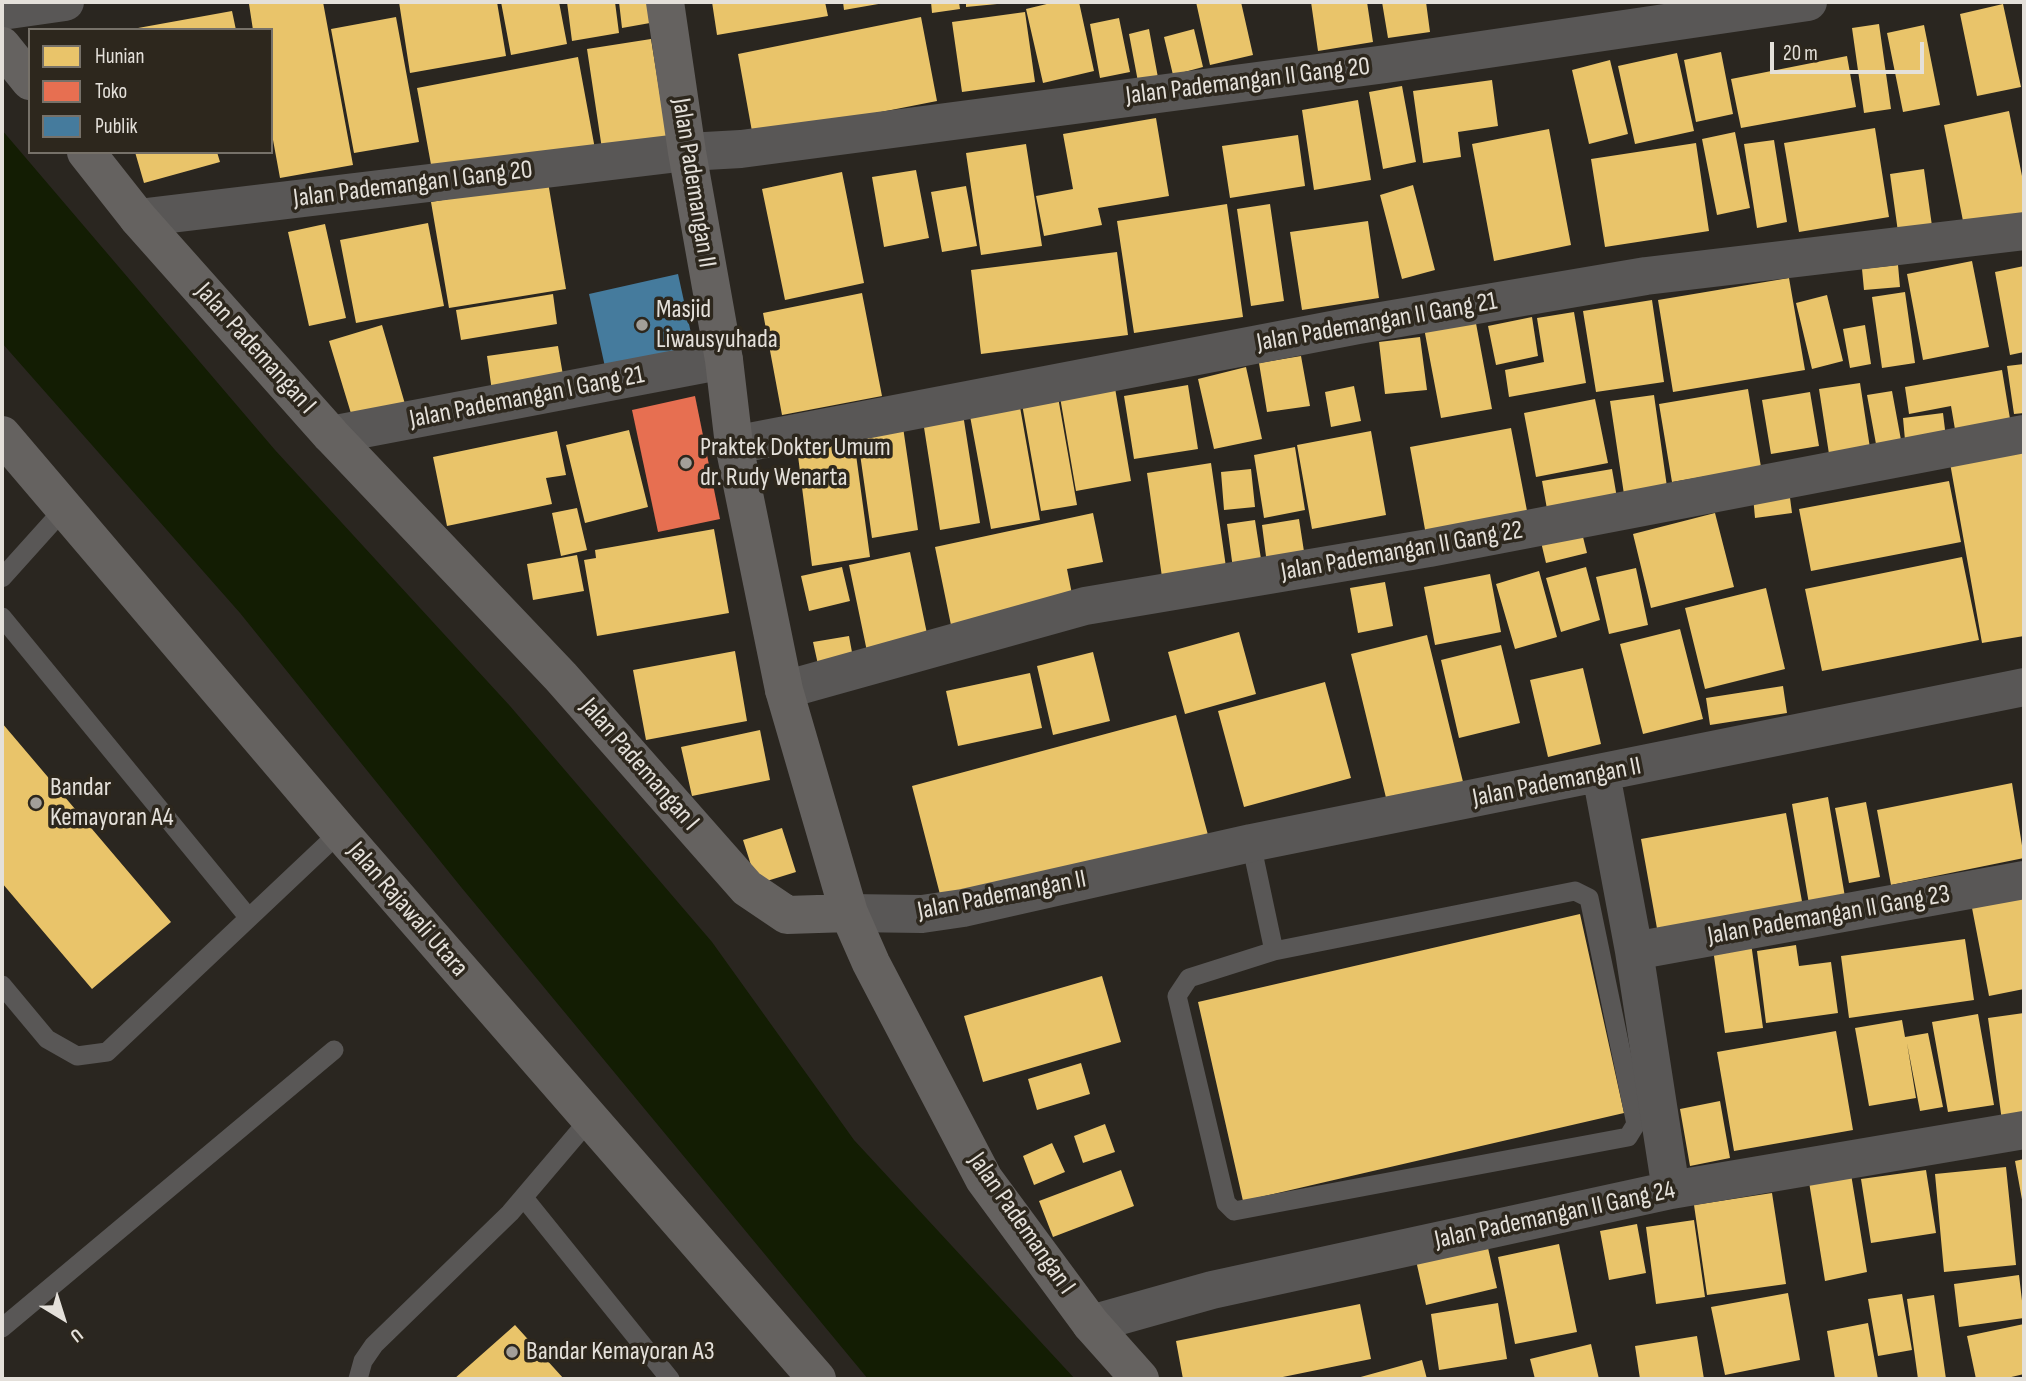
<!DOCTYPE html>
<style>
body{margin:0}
#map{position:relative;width:2026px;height:1381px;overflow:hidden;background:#2a2620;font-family:"Sofia Sans Condensed",sans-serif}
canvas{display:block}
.frame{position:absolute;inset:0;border:4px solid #e4e0da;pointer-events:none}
.legend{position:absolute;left:28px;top:28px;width:245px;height:126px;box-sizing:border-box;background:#2d271d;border:2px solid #767169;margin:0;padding:9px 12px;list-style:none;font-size:21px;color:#e4e0da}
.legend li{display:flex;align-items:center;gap:14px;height:35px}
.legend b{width:35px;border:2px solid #767169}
.north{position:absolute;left:28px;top:1283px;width:70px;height:70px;-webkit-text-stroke:5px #2d271d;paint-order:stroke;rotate:142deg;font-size:19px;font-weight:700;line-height:28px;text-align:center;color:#e4e0da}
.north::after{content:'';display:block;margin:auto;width:24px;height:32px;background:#e4e0da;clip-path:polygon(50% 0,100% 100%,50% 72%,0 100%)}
.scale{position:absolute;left:1770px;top:42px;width:154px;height:32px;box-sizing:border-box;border:4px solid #e4e0da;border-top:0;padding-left:9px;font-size:21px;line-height:24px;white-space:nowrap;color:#e4e0da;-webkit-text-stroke:5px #2d271d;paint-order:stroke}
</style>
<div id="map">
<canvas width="2026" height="1381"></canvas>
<div class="frame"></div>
<ul class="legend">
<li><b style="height:19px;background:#e9c46a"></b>Hunian</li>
<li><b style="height:19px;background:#e76f51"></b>Toko</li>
<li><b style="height:19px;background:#457b9d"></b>Publik</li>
</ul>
<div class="north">U</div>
<div class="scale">20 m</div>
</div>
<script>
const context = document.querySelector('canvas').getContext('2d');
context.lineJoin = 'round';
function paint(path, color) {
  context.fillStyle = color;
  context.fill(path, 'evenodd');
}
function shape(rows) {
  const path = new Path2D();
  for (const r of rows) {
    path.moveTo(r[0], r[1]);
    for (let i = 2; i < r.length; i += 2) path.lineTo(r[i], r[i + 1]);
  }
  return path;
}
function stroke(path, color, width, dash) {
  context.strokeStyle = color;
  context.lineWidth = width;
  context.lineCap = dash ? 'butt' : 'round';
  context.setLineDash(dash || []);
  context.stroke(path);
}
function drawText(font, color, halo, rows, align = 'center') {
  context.font = font + ' "Sofia Sans Condensed",sans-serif';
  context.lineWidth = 7;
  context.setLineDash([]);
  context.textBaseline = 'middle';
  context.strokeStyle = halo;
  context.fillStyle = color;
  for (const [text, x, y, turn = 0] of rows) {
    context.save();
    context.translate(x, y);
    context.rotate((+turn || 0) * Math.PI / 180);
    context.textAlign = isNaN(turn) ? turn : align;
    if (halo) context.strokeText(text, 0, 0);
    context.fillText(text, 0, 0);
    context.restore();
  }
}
const water = shape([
 [2,130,275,450,510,706,712,942,854,1140,1075,1379,868,1379,461,887,240,613,2,343]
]);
const homes = shape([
 [264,2,323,2,353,165,280,178,271,129,271,30,253,30,249,4],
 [399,2,497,2,506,56,410,73],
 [501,2,559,2,567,44,511,55],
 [567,2,615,2,619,33,572,41],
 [619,2,647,2,650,23,622,28],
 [712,2,825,2,828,16,717,35],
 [843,2,884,2,884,3,844,10],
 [931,2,959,2,960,9,932,13],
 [966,2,997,2,997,4,966,7],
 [1055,2,1079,2,1094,71,1043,83,1026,9],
 [1196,2,1241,2,1253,55,1210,65],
 [1311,2,1367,2,1373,42,1318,51],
 [1382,2,1426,2,1430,32,1388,38],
 [2003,4,2021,87,1977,96,1960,14],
 [232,11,236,30,138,30,138,28],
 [1025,12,1035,82,962,92,952,22],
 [396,17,419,142,354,153,331,29],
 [921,17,937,101,753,137,738,54],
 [1119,18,1130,72,1100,78,1090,24],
 [1879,24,1891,109,1864,113,1852,28],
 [1924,25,1940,105,1903,112,1887,33],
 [1149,29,1159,83,1139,87,1129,34],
 [1194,29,1203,67,1173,75,1164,37],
 [651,39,667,138,602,149,587,49],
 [1721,52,1733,114,1696,122,1684,60],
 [1677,53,1694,131,1635,144,1618,66],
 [1847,56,1856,107,1741,128,1731,79],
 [578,57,595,149,434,181,417,88],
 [1610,60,1628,134,1589,144,1572,70],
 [1492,80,1498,126,1458,132,1461,157,1423,163,1413,91],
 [1402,86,1416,162,1383,169,1369,92],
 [1358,100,1371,180,1314,190,1302,110],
 [2009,111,2024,186,2024,214,1964,226,1944,125],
 [1156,118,1169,196,1098,208,1102,225,1044,236,1036,196,1073,189,1063,134],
 [1875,128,1889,217,1799,232,1784,143],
 [1549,129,1571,245,1494,261,1472,144],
 [1735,132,1750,208,1717,215,1702,139],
 [1298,135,1305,186,1230,198,1222,146],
 [1774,140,1787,222,1757,228,1744,144],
 [1696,143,1709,231,1605,247,1591,159],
 [1026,144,1042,246,981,255,966,153],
 [135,152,217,152,220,162,144,183],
 [1924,169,1932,226,1898,232,1890,174],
 [916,170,929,238,884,247,872,177],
 [842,172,864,283,785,300,762,189],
 [548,182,566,289,449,308,431,202],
 [1413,185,1435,270,1402,279,1380,195],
 [966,186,977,246,942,252,931,192],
 [1227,204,1243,317,1134,333,1117,221],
 [1270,204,1284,301,1251,306,1237,209],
 [1368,221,1379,298,1302,310,1290,232],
 [428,223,444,306,356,323,340,240],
 [325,224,346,318,309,326,288,232],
 [1117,252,1128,335,981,354,971,270],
 [1972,261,1989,347,1923,360,1907,274],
 [1898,265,1900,287,1864,290,1862,269],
 [2024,266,2024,352,2010,355,1995,272],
 [1789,278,1805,370,1673,392,1658,300],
 [1905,292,1915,363,1882,368,1872,297],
 [862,293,882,396,782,415,763,313],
 [553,294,557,324,461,340,456,310],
 [1827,295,1843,361,1812,369,1796,303],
 [1652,300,1664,382,1596,392,1583,311],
 [1574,312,1586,383,1509,397,1505,370,1544,362,1537,318],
 [1532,317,1538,356,1496,365,1488,326],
 [1475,318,1492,409,1441,418,1424,328],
 [382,325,405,404,353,420,329,341],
 [1865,325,1871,364,1850,368,1843,329],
 [1420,337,1427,390,1385,394,1379,342],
 [558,346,565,387,493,398,487,356],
 [1301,356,1310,406,1267,412,1259,363],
 [2024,364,2024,413,2014,414,2007,366],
 [1246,367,1262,439,1214,449,1198,379],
 [2002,370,2012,431,1957,441,1951,406,1909,414,1905,387],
 [1860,383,1872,461,1831,467,1819,389],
 [1188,385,1198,449,1134,459,1124,396],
 [1354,386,1361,421,1331,427,1325,392],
 [1115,388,1131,481,1076,491,1060,397],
 [1748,389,1761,467,1672,482,1659,404],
 [1892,391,1901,440,1876,444,1867,395],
 [1810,392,1819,446,1771,454,1762,400],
 [1654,395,1668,494,1625,501,1610,401],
 [1058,397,1077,505,1041,511,1022,404],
 [1595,399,1608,463,1536,477,1524,413],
 [1020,407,1040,520,991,529,970,416],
 [1943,413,1947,446,1906,451,1903,418],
 [963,414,980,523,940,530,923,421],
 [903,427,918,530,872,538,857,433],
 [1511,428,1528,516,1426,535,1410,447],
 [629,430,648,507,585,523,566,445],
 [557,431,566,475,546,478,552,504,447,526,433,457],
 [1371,431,1386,515,1312,529,1297,445],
 [854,440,870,557,812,566,797,448],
 [1295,447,1305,510,1264,518,1254,455],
 [2024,449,2024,636,1982,643,1950,463],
 [1211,463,1227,574,1163,584,1147,473],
 [1251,469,1255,507,1224,510,1221,472],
 [1612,469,1617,498,1547,509,1542,481],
 [1949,481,1961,542,1811,571,1799,509],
 [1789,490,1792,513,1755,518,1753,496],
 [577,508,587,550,561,556,552,513],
 [1093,513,1103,562,1067,569,1074,604,952,630,935,547],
 [1715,513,1734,587,1651,608,1633,534],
 [1299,519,1305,558,1267,564,1262,525],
 [1255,520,1263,572,1234,576,1227,524],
 [714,529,729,613,597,636,584,560,596,558,595,550],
 [1582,533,1587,553,1546,563,1541,542],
 [910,552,930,648,869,661,849,565],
 [577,555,584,591,533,600,527,564],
 [1962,557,1979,640,1822,671,1805,589],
 [842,567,850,601,809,611,801,576],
 [1586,567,1600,620,1561,632,1546,578],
 [1636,568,1648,625,1609,634,1596,577],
 [1539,571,1557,637,1515,649,1496,584],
 [1490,574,1501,632,1435,645,1424,587],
 [1385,582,1393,626,1358,633,1350,588],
 [1766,588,1785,669,1705,689,1685,608],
 [1680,629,1703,719,1643,734,1620,644],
 [1239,632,1256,694,1185,714,1168,652],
 [1427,635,1465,790,1389,810,1351,654],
 [849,636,854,663,819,669,813,642],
 [1501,645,1520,723,1459,738,1441,660],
 [735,651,747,721,646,740,633,670],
 [1093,652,1110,721,1053,735,1037,666],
 [1583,668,1601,744,1548,757,1530,680],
 [1030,673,1042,728,958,746,946,691],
 [1325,682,1351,778,1244,807,1218,711],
 [1783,686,1787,713,1710,725,1706,698],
 [1176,715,1208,835,943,906,912,786],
 [2,723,171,922,92,989,2,883],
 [760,730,770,780,692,796,681,747],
 [2012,783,2024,858,1891,885,1877,810],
 [1828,797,1845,897,1809,904,1792,804],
 [1866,802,1880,877,1849,883,1835,808],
 [1786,813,1803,907,1658,934,1641,839],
 [782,828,796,872,757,884,743,840],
 [2024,898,2024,989,1989,996,1972,908],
 [1580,914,1624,1113,1243,1201,1198,1002],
 [1965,939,1974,1000,1849,1018,1841,956],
 [1751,943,1763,1028,1725,1033,1713,949],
 [1796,945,1799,966,1831,962,1838,1013,1766,1023,1757,951],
 [1102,976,1121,1042,983,1082,964,1016],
 [2024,1013,2024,1118,2002,1121,1988,1018],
 [1978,1014,1994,1105,1948,1112,1932,1022],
 [1902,1020,1905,1037,1928,1033,1943,1107,1920,1111,1907,1043,1916,1098,1869,1106,1855,1028],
 [1836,1031,1853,1130,1734,1151,1717,1052],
 [1081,1063,1090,1094,1037,1110,1028,1079],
 [1720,1101,1730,1158,1690,1166,1680,1109],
 [1105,1124,1115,1152,1083,1163,1074,1136],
 [1052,1143,1065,1172,1034,1185,1023,1156],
 [2024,1159,2024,1205,2023,1205,2015,1161],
 [2006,1167,2016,1265,1944,1272,1935,1174],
 [1121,1170,1134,1206,1053,1237,1039,1201],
 [1926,1170,1936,1233,1871,1243,1861,1179],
 [1851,1174,1867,1272,1825,1281,1809,1182],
 [1772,1193,1786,1284,1707,1295,1694,1205],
 [1694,1220,1705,1297,1656,1304,1646,1227],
 [1637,1224,1646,1273,1609,1280,1600,1231],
 [1486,1239,1497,1288,1426,1305,1415,1256],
 [1559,1244,1577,1332,1515,1344,1498,1257],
 [2019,1275,2024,1318,1959,1327,1954,1284],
 [1788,1293,1800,1360,1725,1375,1711,1307],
 [1902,1294,1912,1350,1878,1356,1868,1299],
 [1934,1295,1946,1379,1918,1379,1907,1299],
 [1498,1303,1507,1359,1439,1370,1431,1314],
 [1360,1304,1371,1359,1273,1379,1183,1379,1176,1341],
 [1868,1323,1878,1379,1835,1379,1827,1331],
 [2024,1324,2024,1374,2003,1379,1976,1379,1967,1336],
 [515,1325,564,1379,454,1379],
 [1697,1336,1704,1379,1640,1379,1635,1346],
 [1591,1344,1599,1379,1535,1379,1530,1359],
 [1422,1360,1427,1379,1357,1379,1357,1378]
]);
const shops = shape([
 [695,396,720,519,658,532,632,410]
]);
const public = shape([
 [678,274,696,356,607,376,589,294]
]);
const lane = shape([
 [2,578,64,509],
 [2,617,249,918],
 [1251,843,1274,951,1189,978,1177,996,1226,1203,1234,1211,1628,1137,1636,1124,1589,898,1575,891,1274,951],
 [2,985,47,1039,77,1056,107,1052,340,832],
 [524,1198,670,1379],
 [2,1328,334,1050],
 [358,1379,363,1361,374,1345,510,1213,589,1120]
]);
const street = shape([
 [2,11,65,2],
 [138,218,687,152,741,149,1386,64,1808,2],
 [331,435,724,360],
 [734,445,1358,325,1646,276,2024,231],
 [784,690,1085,606,1429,548,2024,434],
 [1601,774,1634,951,1671,1190],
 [849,913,922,914,963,908,1251,843,2024,687],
 [1634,951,2024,880],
 [1091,1324,1212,1290,1671,1190,2024,1130]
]);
const secondary = shape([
 [665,2,687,152,724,360,734,445,784,690,849,913,871,963,984,1179,1091,1324,1140,1379],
 [2,46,30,81],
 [86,152,138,218,331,435,561,677,747,888,787,915,849,913],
 [2,435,340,832,817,1379]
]);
const markers = [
 [642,325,7,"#a39f99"],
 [686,463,7,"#a39f99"],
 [36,803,7,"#a39f99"],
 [512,1352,7,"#a39f99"]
];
const streetNames = [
 ["Jalan Pademangan II Gang 20",1248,82,-7],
 ["Jalan Pademangan II",693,183,81],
 ["Jalan Pademangan I Gang 20",413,185,-7],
 ["Jalan Pademangan II Gang 21",1377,323,-10],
 ["Jalan Pademangan I",255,349,48],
 ["Jalan Pademangan I Gang 21",527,398,-11],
 ["Jalan Pademangan II Gang 22",1402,552,-10],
 ["Jalan Pademangan I",639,765,49],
 ["Jalan Pademangan II",1557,783,-11],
 ["Jalan Pademangan II",1002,896,-11],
 ["Jalan Rajawali Utara",407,910,49],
 ["Jalan Pademangan II Gang 23",1829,916,-10],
 ["Jalan Pademangan II Gang 24",1555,1216,-12],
 ["Jalan Pademangan I",1021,1224,55]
];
const poiNames = [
 ["Masjid",656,310],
 ["Liwausyuhada",656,340],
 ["Praktek Dokter Umum",700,448],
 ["dr. Rudy Wenarta",700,478],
 ["Bandar",50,788],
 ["Kemayoran A4",50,818],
 ["Bandar Kemayoran A3",526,1352]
];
paint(water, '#131d03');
paint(homes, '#e9c46a');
paint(shops, '#e76f51');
paint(public, '#457b9d');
stroke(lane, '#595756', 19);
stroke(street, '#595756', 38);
stroke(secondary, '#656260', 38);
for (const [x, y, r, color] of markers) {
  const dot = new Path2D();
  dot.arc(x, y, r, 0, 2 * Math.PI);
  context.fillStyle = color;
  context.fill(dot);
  stroke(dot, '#2d271d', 2.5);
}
drawText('26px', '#e4e0da', '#2d271d', streetNames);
drawText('26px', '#e4e0da', '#2d271d', poiNames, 'left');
</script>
